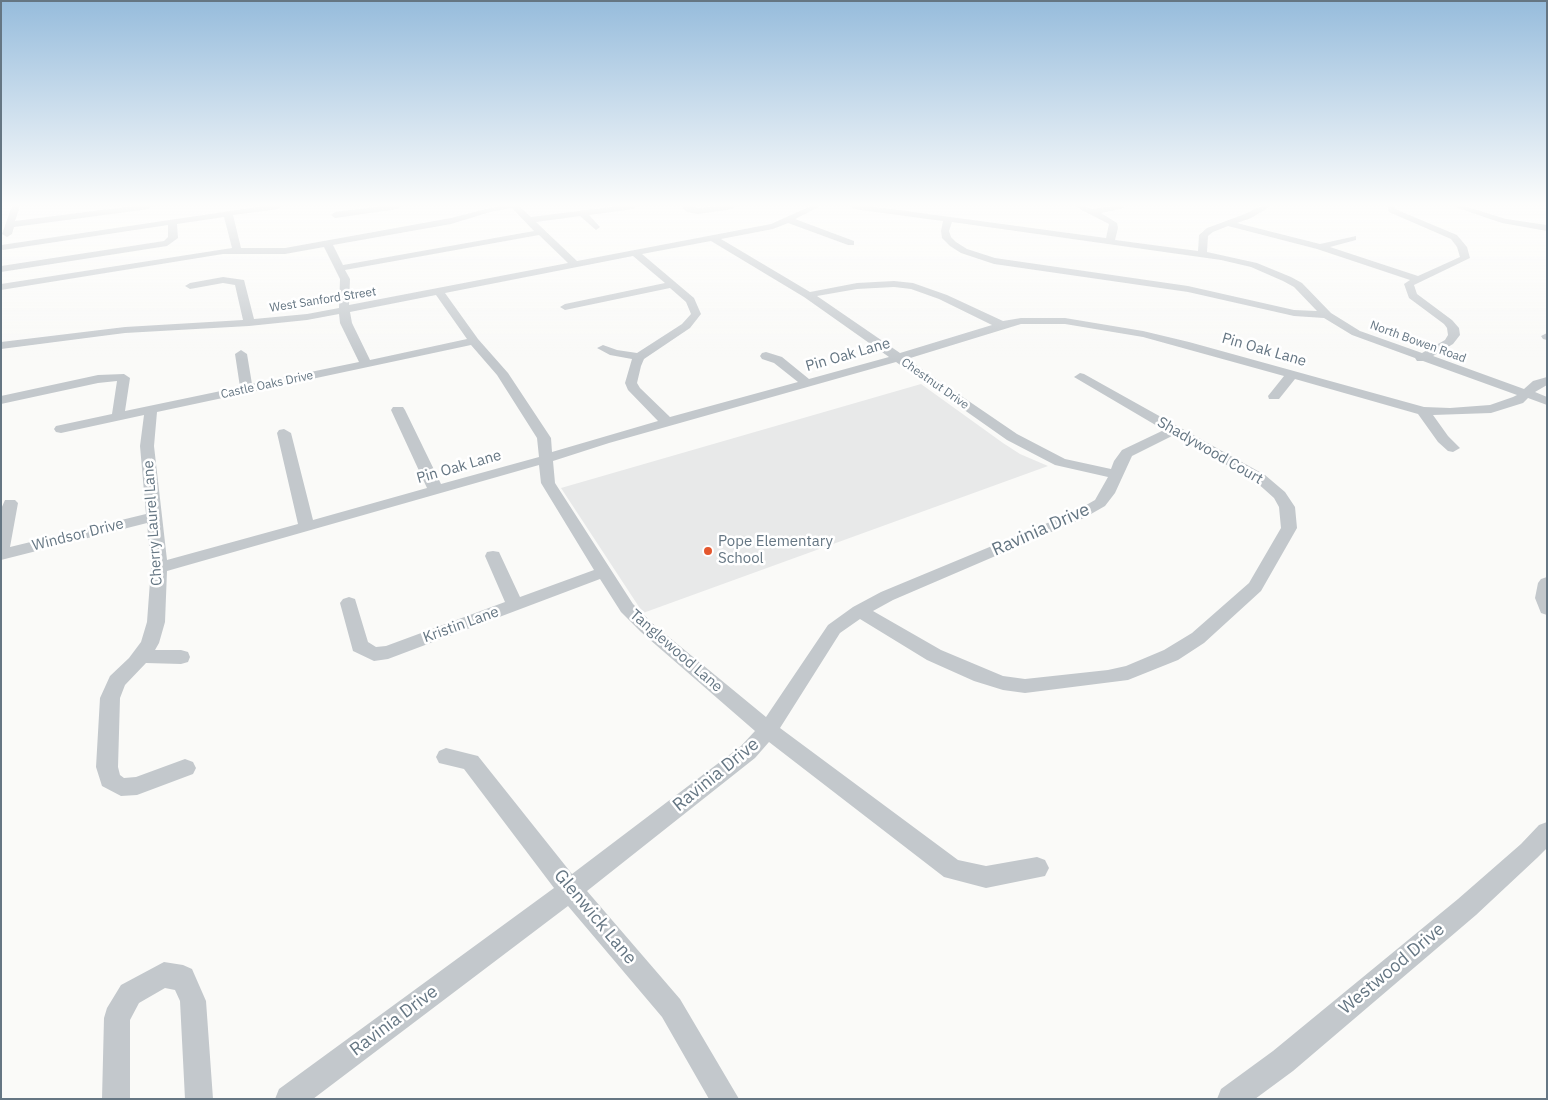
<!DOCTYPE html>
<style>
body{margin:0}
#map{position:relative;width:1548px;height:1100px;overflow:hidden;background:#fafaf8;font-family:"IBM Plex Sans",sans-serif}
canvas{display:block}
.frame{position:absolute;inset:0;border:2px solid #657683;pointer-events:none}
</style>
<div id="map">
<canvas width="1548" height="1100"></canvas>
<div class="frame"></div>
</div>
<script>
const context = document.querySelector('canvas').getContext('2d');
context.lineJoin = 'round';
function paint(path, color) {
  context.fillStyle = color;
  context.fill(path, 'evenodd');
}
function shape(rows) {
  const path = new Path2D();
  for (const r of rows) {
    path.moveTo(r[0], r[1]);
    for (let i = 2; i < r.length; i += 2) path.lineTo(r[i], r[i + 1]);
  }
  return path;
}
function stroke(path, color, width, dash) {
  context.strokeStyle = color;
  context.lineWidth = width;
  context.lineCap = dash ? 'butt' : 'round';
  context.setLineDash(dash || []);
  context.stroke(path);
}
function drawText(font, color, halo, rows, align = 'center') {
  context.font = font + ' "IBM Plex Sans",sans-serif';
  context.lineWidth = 5;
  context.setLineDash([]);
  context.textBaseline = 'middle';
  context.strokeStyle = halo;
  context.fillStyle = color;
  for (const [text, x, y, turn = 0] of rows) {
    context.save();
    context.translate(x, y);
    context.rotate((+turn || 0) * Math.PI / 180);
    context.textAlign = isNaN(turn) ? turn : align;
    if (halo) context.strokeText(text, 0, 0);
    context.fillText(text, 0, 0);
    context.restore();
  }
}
const built = shape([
 [921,384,1003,443,1020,454,1048,466,643,613,561,488]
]);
const minor = shape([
 [12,206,20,206,15,221,133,206,153,206,149,209,14,227,12,234,7,237,2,234,12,206],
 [264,206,283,206,279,209,233,215,241,248,285,248,451,218,498,206,519,206,531,217,618,206,638,206,634,209,589,215,600,227,596,230,580,216,536,222,577,261,771,224,811,206,821,206,795,219,854,241,854,245,848,245,788,223,773,229,721,239,810,292,857,283,894,281,913,283,947,295,1003,321,1021,318,1065,318,1143,331,1189,342,1424,407,1450,408,1490,405,1513,397,1517,395,1423,361,1417,361,1415,358,1352,335,1324,318,1294,316,1188,292,994,264,961,253,950,246,942,238,941,231,943,221,853,209,849,206,869,206,1106,238,1109,224,1074,206,1084,206,1093,209,1111,206,1125,206,1124,208,1101,213,1117,223,1118,228,1115,240,1198,251,1199,235,1207,228,1245,214,1261,206,1271,206,1251,218,1237,223,1320,244,1356,236,1356,240,1330,247,1418,276,1460,257,1457,247,1451,239,1389,212,1387,206,1395,206,1396,209,1402,212,1457,235,1467,247,1470,258,1414,285,1417,294,1452,320,1459,328,1460,335,1453,344,1433,356,1524,389,1533,381,1547,377,1547,385,1535,392,1547,397,1547,405,1528,398,1523,403,1491,413,1433,415,1448,436,1460,448,1453,452,1448,451,1438,442,1418,414,1295,379,1279,399,1269,399,1268,396,1284,376,1143,337,1065,324,1021,324,907,359,1017,434,1065,459,1111,469,1114,461,1122,450,1164,430,1074,377,1080,373,1084,374,1265,475,1285,492,1295,507,1297,528,1261,591,1204,643,1178,660,1128,680,1025,693,1003,690,974,681,927,660,860,619,840,633,780,728,958,860,986,866,1037,857,1045,860,1049,868,1045,876,986,888,944,877,769,742,755,758,587,891,680,999,739,1099,709,1099,662,1017,568,906,313,1099,275,1099,279,1089,554,888,464,769,439,763,436,757,439,751,446,748,478,756,572,874,741,746,755,731,641,632,621,612,600,579,388,659,374,661,353,651,340,603,343,599,349,597,355,599,368,642,376,647,386,646,505,602,485,556,487,552,493,551,499,552,520,597,594,570,541,483,539,465,167,571,165,622,159,643,155,650,181,650,188,652,190,657,188,662,181,664,146,663,125,685,120,698,118,767,120,775,124,778,136,777,185,759,193,762,196,768,193,774,137,795,121,796,102,786,96,767,100,698,110,676,129,658,141,642,147,622,151,568,147,523,1,560,1,509,5,500,15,500,18,503,10,547,146,514,140,446,144,415,61,433,56,432,54,429,56,426,112,414,117,381,98,383,1,404,1,396,98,375,124,374,130,378,125,411,240,387,235,354,241,350,247,354,252,384,359,362,340,323,339,314,307,320,249,326,125,333,1,349,1,342,125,327,243,320,235,285,223,283,190,289,185,286,190,283,223,277,244,280,254,319,307,314,339,308,340,279,324,247,285,254,223,254,1,290,1,284,232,248,224,217,177,224,178,238,167,246,1,272,1,266,164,241,168,237,168,225,3,250,1,249,1,245,264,206],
 [512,208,534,231,343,265,333,245,451,224,490,212,512,208],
 [952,222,1221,260,1251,267,1283,281,1294,287,1317,311,1294,310,1188,286,995,258,967,249,956,242,951,237,949,231,952,222],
 [1228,226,1317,249,1410,280,1404,284,1409,298,1444,324,1447,328,1448,335,1445,340,1422,353,1360,331,1331,313,1302,283,1291,277,1257,263,1207,252,1208,236,1213,232,1228,226],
 [539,235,568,263,349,305,350,279,345,270,539,235],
 [711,241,804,297,889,357,809,379,782,357,766,352,762,353,760,356,762,359,774,363,798,382,670,417,640,388,637,383,641,366,644,359,690,328,701,314,694,298,642,254,711,241],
 [633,256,665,283,565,304,560,307,565,310,670,288,686,302,691,314,682,324,637,353,617,350,603,345,597,348,610,355,632,359,625,383,628,390,658,421,552,452,551,438,508,373,478,339,445,293,633,256],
 [894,287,911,289,939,299,992,325,900,353,817,296,857,289,894,287],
 [436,295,467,339,370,360,352,323,350,312,436,295],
 [471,345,497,375,537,438,539,457,441,484,405,410,403,407,393,407,391,410,427,488,313,520,291,433,284,429,279,430,277,433,298,524,167,560,154,446,157,412,471,345],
 [896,362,1007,440,1055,465,1108,477,1095,500,1074,512,881,592,853,607,828,625,766,717,653,624,633,604,555,483,553,461,609,443,896,362],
 [1174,435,1255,481,1274,498,1279,507,1281,528,1249,583,1192,633,1164,650,1126,666,1108,670,1025,679,1003,676,941,650,873,611,893,600,1084,518,1105,506,1115,493,1132,456,1174,435],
 [382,206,402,206,398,209,335,218,331,215,335,212,382,206],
 [681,206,690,206,698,208,717,206,737,206,733,209,698,214,687,212,681,206],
 [1452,206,1464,206,1506,219,1547,225,1547,231,1502,223,1452,206],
 [1547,333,1547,340,1543,339,1541,336,1547,333],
 [1547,577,1547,615,1541,613,1535,598,1538,583,1541,579,1547,577],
 [1547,822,1547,848,1537,858,1476,915,1293,1071,1255,1099,1217,1099,1221,1089,1273,1051,1458,899,1521,844,1539,825,1547,822],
 [164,962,183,965,192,969,206,1001,213,1099,185,1099,180,1001,175,990,165,988,139,1003,130,1020,130,1099,102,1099,104,1018,107,1008,121,985,164,962]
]);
const markers = [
 [708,551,5,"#e4572e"]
];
const farStreetnames = [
 ["West Sanford Street",323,300,-9],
 ["North Bowen Road",1418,342,20],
 ["Chestnut Drive",935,384,35],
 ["Castle Oaks Drive",267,385,-12]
];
const streetNames = [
 ["Pin Oak Lane",1264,350,16],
 ["Pin Oak Lane",848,355,-16],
 ["Shadywood Court",1210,451,30],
 ["Pin Oak Lane",459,467,-16],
 ["Cherry Laurel Lane",153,523,-94],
 ["Windsor Drive",78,535,-14],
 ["Kristin Lane",461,625,-20],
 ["Tanglewood Lane",676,651,41]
];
const poiNames = [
 ["Pope Elementary",718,542],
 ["School",718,559]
];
const nearStreetnames = [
 ["Ravinia Drive",1041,530,-24],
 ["Ravinia Drive",716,775,-39],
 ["Glenwick Lane",595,917,50],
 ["Westwood Drive",1392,969,-40],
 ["Ravinia Drive",394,1021,-37]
];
paint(built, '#e8e9e9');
paint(minor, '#c3c8cc');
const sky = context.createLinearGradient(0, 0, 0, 360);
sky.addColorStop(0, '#96bcdc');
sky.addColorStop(0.57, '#fdfdfc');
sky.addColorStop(1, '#fdfdfc00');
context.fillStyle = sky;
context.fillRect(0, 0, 1548, 360);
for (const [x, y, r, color] of markers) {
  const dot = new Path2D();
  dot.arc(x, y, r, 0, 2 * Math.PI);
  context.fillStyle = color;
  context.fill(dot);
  stroke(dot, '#fff', 2);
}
drawText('12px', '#657683', '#fff', farStreetnames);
drawText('15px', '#657683', '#fff', streetNames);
drawText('15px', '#657683', '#fff', poiNames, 'left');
drawText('18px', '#657683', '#fff', nearStreetnames);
</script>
